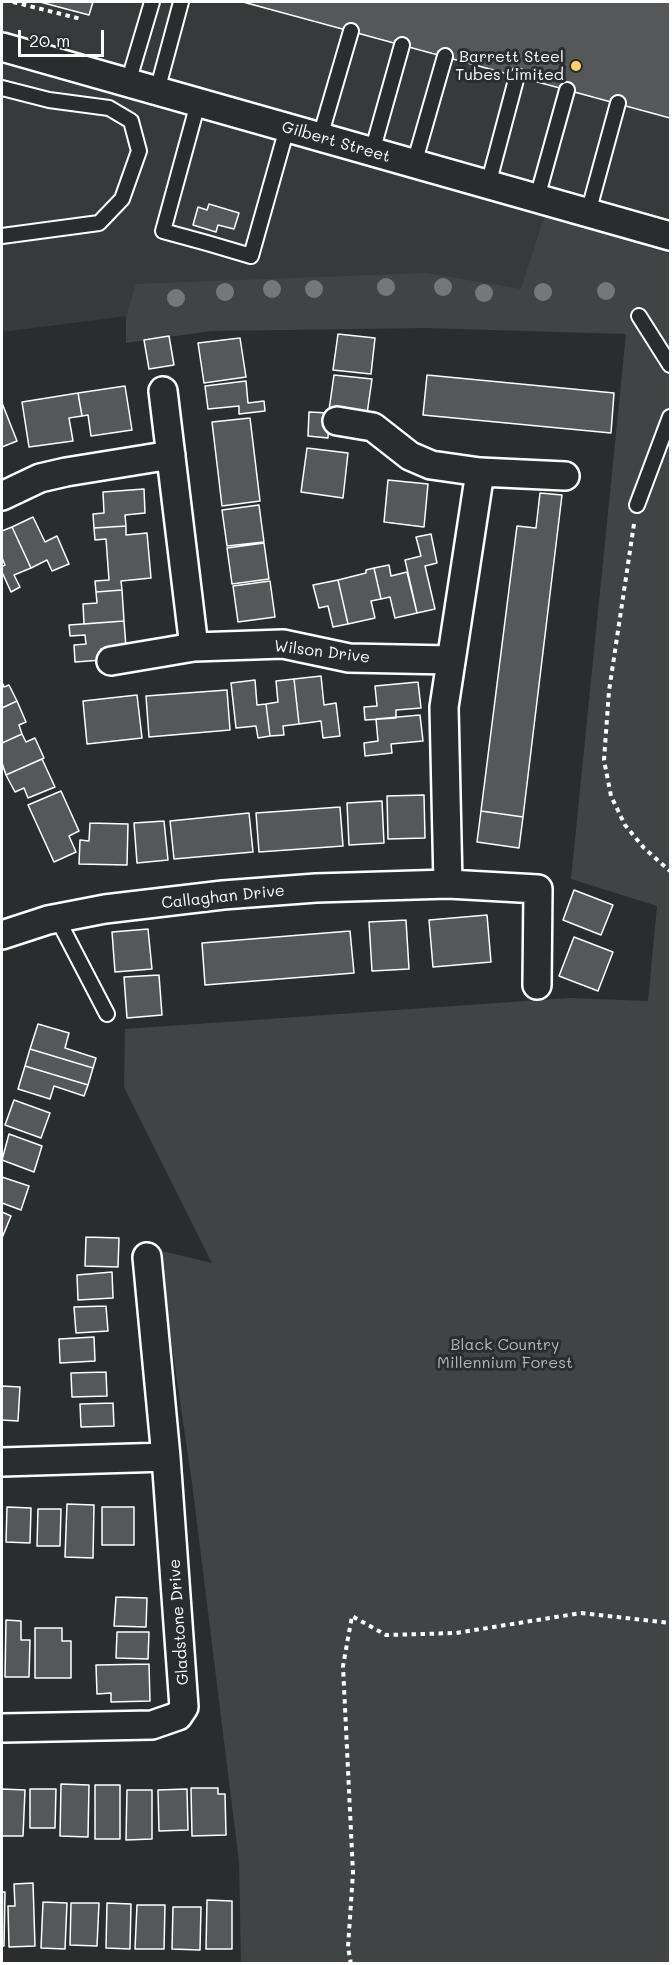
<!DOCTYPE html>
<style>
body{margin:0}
#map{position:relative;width:672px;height:1965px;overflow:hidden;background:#2a2d2e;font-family:Mali,sans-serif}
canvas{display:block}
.frame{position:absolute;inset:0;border:3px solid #fff;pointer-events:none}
.scale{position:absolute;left:18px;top:30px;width:86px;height:27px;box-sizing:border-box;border:3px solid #fff;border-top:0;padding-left:8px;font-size:18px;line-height:21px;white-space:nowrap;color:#fff;-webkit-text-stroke:4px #2a2d2e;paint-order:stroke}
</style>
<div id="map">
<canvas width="672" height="1965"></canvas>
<div class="frame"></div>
<div class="scale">20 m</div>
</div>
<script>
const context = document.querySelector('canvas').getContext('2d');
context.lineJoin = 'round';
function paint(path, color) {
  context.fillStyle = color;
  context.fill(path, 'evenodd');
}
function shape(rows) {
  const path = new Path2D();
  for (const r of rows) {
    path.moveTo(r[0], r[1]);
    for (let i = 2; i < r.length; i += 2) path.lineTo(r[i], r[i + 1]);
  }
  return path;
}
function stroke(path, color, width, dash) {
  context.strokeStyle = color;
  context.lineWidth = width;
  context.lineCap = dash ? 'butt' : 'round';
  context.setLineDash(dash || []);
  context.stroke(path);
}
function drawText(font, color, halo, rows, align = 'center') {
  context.font = font + ' Mali,sans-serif';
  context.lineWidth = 6;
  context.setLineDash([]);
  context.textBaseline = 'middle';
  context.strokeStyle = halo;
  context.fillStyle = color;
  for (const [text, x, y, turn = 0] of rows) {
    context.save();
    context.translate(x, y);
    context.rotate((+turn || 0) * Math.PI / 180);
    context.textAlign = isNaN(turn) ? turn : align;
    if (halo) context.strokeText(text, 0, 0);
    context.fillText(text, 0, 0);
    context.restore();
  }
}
const built = shape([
 [2,2,670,2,670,303,244,301,2,332]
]);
const green = shape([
 [544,217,670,254,670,1963,241,1963,239,1862,192,1483,158,1250,212,1263,124,1087,125,1029,569,998,648,1001,657,906,571,879,626,334,425,328,211,331,126,343,126,317,136,284,426,273,521,289]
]);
const building = shape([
 [40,2,93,2,89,15,40,2],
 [243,2,670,2,670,118,567,90,243,2],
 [209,204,239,213,234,229,218,225,216,232,193,225,198,207,207,210,209,204],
 [338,334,375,338,371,374,333,370,338,334],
 [169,336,174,365,149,369,144,340,169,336],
 [240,338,246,377,204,383,198,343,240,338],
 [334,375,372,379,367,414,329,410,334,375],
 [427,375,614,393,611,433,423,415,427,375],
 [246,381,248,403,264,401,265,411,239,414,239,406,208,409,205,386,246,381],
 [125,386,132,430,91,436,88,415,82,416,78,393,125,386],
 [78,393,82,416,69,418,73,441,29,447,22,402,78,393],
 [2,403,17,441,2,447,2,403],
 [309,412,329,413,328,438,308,436,309,412],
 [250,418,260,501,222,506,212,422,250,418],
 [307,448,348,453,343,498,301,492,307,448],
 [388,480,428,484,424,527,384,522,388,480],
 [144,489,145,513,125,515,126,526,94,528,93,514,104,513,103,492,144,489],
 [540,493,562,495,523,817,481,811,517,526,536,528,540,493],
 [259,505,264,542,227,546,222,510,259,505],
 [33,517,45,542,57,536,69,564,52,571,47,560,31,568,12,527,33,517],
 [126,526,126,535,147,533,151,578,121,581,122,590,96,592,95,581,109,580,106,539,95,540,94,528,126,526],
 [12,527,31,568,14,575,20,587,11,592,2,572,2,567,5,565,2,558,2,531,12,527],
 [431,534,437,563,425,566,435,609,417,613,405,560,421,556,416,537,431,534],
 [264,543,269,579,232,584,227,548,264,543],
 [389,565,391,576,407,572,417,613,395,618,390,597,381,599,374,568,389,565],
 [374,568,381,599,371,601,375,618,348,624,338,580,366,573,366,570,374,568],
 [338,580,348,624,333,627,328,606,319,608,313,585,338,580],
 [270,581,275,617,238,622,233,586,270,581],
 [122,590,124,621,84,624,83,604,97,603,96,592,122,590],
 [124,621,126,647,101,649,102,660,75,662,74,645,86,644,85,635,70,636,69,625,124,621],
 [321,676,324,705,336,703,340,736,323,738,321,721,299,724,294,679,321,676],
 [294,679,299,724,283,726,284,735,270,736,266,704,278,702,276,681,294,679],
 [255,680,257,705,266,704,270,736,258,738,256,726,236,728,231,683,255,680],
 [2,682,4,687,9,685,17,701,2,708,2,682],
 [418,682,421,708,396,710,396,718,365,720,364,707,377,706,375,686,418,682],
 [227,690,230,730,149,737,146,696,227,690],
 [137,695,142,738,87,744,83,701,137,695],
 [17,701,26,722,19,725,22,734,2,743,2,708,17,701],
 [420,715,423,741,391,744,392,753,365,756,364,743,378,741,376,719,420,715],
 [22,734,26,742,35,738,44,758,6,775,2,763,2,743,22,734],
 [42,759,55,787,28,798,24,788,15,792,6,775,42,759],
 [61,791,79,831,69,836,76,852,54,862,28,805,61,791],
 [424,795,425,838,388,839,387,796,424,795],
 [382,801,384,843,349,845,347,803,382,801],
 [340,807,343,846,259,852,256,813,340,807],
 [481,811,523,817,519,848,477,842,481,811],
 [249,813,253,852,174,859,170,821,249,813],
 [164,821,168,860,137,863,134,823,164,821],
 [90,823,128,824,127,865,79,864,80,840,89,841,90,823],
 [574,890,613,905,601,935,563,920,574,890],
 [487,915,491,962,433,967,429,920,487,915],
 [406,920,409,969,372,971,369,922,406,920],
 [148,929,152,969,115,972,112,932,148,929],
 [350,931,354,973,205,985,202,943,350,931],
 [574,937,613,952,598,991,559,976,574,937],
 [159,975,162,1015,127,1018,124,977,159,975],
 [38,1024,69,1033,65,1048,96,1058,93,1068,30,1049,38,1024],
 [30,1049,93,1068,88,1085,25,1066,30,1049],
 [25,1066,88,1085,84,1096,54,1086,50,1099,18,1089,25,1066],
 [14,1100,50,1113,41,1138,5,1125,14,1100],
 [9,1134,42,1146,34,1172,2,1160,9,1134],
 [2,1177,29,1186,21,1210,2,1203,2,1177],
 [2,1212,11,1216,2,1238,2,1212],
 [86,1237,119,1238,118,1267,85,1266,86,1237],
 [112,1272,113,1298,78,1300,77,1275,112,1272],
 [106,1306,108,1331,76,1333,74,1307,106,1306],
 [94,1337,95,1361,60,1363,59,1339,94,1337],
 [106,1372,107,1396,72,1397,71,1373,106,1372],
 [2,1386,20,1387,18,1421,2,1420,2,1386],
 [113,1403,114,1426,81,1427,80,1404,113,1403],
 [67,1504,94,1505,93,1558,65,1557,67,1504],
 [7,1507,31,1508,30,1543,6,1542,7,1507],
 [102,1507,134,1507,134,1545,102,1545,102,1507],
 [38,1509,61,1509,60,1546,37,1546,38,1509],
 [116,1597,147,1598,146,1627,114,1626,116,1597],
 [6,1620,21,1621,21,1640,30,1640,29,1677,5,1677,6,1620],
 [35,1628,62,1628,62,1641,71,1641,71,1678,35,1678,35,1628],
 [117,1632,149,1632,148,1659,116,1658,117,1632],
 [149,1664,150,1701,111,1702,111,1693,97,1694,96,1665,149,1664],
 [61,1784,89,1785,88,1837,60,1836,61,1784],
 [95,1785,120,1785,120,1839,95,1839,95,1785],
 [191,1788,218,1788,218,1794,225,1794,226,1835,192,1836,191,1788],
 [2,1789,25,1790,23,1836,2,1836,2,1789],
 [30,1789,56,1789,55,1828,30,1828,30,1789],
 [187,1789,188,1830,159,1831,158,1790,187,1789],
 [127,1790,152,1790,152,1839,126,1840,127,1790],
 [33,1883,35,1946,9,1947,8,1906,15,1906,14,1884,33,1883],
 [2,1892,5,1892,4,1946,2,1946,2,1892],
 [207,1900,232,1901,232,1949,206,1949,207,1900],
 [43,1902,67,1903,65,1949,41,1948,43,1902],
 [71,1903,99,1903,97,1946,70,1945,71,1903],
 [107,1903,131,1904,130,1949,106,1948,107,1903],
 [137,1905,165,1905,164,1949,135,1949,137,1905],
 [173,1907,201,1907,200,1950,172,1949,173,1907]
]);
const path = shape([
 [13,2,81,19],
 [634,524,609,691,604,760,611,796,625,825,644,848,670,871],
 [351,1964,348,1947,353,1873,343,1666,352,1616,386,1635,456,1633,581,1613,670,1623]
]);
const service = shape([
 [128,83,152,2],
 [2,88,49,100,109,108,131,121,139,151,122,199,99,223,2,236],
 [157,91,181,2],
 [198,103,163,231,207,243,251,256,287,128],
 [320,137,351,31],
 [372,152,402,45],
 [414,164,445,56],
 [488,185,517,76],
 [537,198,567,90],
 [588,213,618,103],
 [639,316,670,365],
 [637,505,670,417],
 [57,918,107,1014]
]);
const minor = shape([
 [2,47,670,236],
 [163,391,194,647],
 [337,421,373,427,410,456,431,465,480,472,565,476],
 [2,496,40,478,66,472,171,455],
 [111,661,194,647,283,644,349,658,450,660],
 [448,884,538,889,537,985],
 [2,935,48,920,105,909,223,895,316,888,448,884,444,707,480,472],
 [2,1462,166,1457],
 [3,1728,152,1725,178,1716,184,1707,166,1457,147,1257]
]);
const trees = [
 [386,287],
 [443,287],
 [272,289],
 [314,289],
 [606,291],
 [225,292],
 [543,292],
 [484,293],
 [176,298]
];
const markers = [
 [576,66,6,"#ffd166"]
];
const poiNames = [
 ["Barrett Steel",564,57],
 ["Tubes Limited",564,75]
];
const streetNames = [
 ["Gilbert Street",336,142,16],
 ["Wilson Drive",322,652,7],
 ["Callaghan Drive",223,897,-6],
 ["Gladstone Drive",179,1622,-94]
];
const parkNames = [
 ["Black Country",505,1345],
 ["Millennium Forest",505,1363]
];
paint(built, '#373a3b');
paint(green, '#414445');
paint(building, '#555758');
stroke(building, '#fff', 1.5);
stroke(service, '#fff', 18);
stroke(minor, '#fff', 32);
stroke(path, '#fff', 4, [4.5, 4.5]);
stroke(service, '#2a2d2e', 14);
stroke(minor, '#2a2d2e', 27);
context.fillStyle = '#757778';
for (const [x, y] of trees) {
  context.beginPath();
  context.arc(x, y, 9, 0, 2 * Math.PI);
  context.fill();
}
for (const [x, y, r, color] of markers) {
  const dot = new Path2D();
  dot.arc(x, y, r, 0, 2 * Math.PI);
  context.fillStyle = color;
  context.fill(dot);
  stroke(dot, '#2a2d2e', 2);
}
drawText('16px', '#fff', '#2a2d2e', poiNames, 'right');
drawText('16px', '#fff', '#2a2d2e', streetNames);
drawText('16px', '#b3b4b5', '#2a2d2e', parkNames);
</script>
